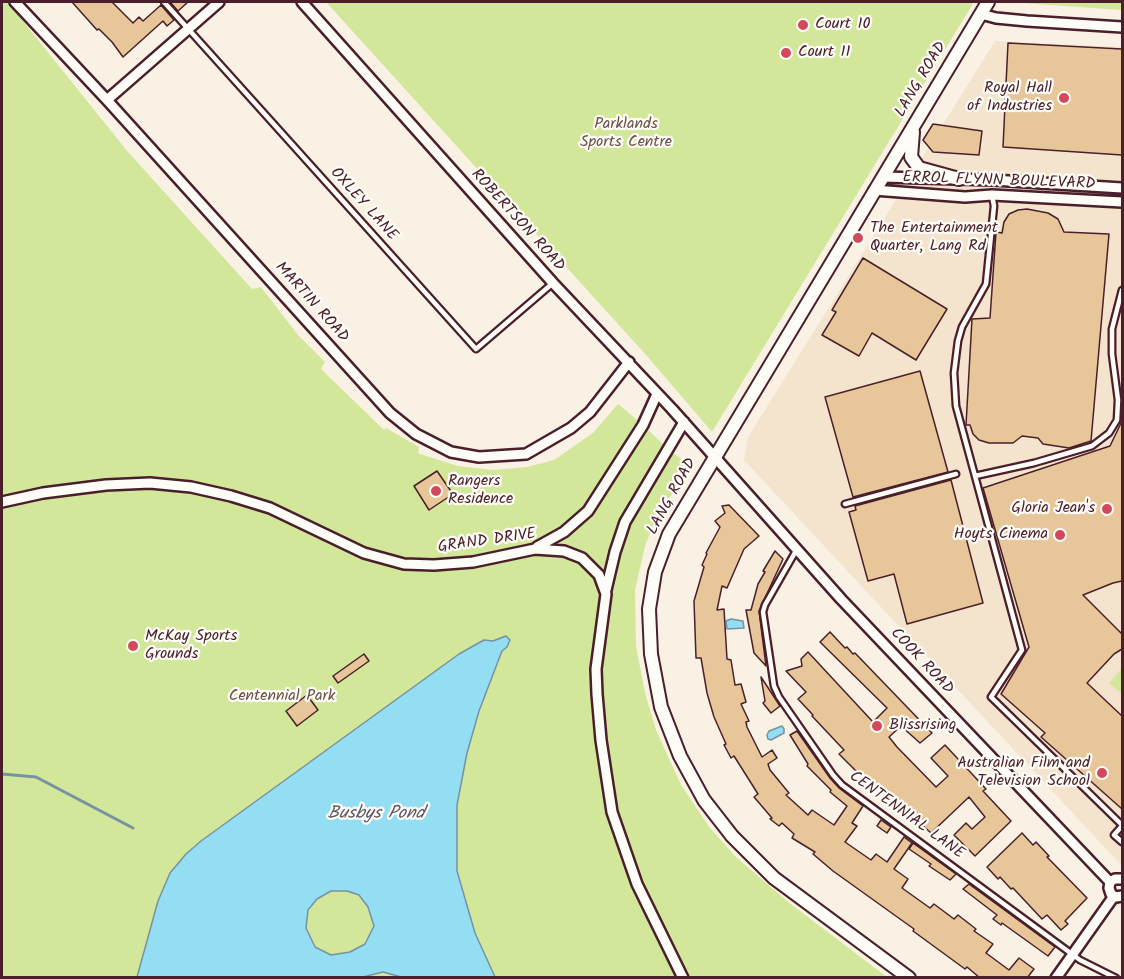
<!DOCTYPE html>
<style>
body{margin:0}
#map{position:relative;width:1124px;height:979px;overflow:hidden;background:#f9f1e4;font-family:Kalam,sans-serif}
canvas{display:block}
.frame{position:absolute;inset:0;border:3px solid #4a1f2b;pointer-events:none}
</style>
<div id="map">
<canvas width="1124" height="979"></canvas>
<div class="frame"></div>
</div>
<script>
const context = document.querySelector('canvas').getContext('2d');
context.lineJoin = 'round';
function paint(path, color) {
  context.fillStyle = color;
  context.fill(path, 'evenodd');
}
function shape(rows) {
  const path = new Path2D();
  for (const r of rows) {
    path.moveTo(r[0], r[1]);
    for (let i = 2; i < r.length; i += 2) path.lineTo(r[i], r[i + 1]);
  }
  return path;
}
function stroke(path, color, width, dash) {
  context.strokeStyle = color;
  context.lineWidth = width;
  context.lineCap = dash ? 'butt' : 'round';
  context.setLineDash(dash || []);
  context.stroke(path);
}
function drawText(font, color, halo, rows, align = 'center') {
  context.font = font + ' Kalam,sans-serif';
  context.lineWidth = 4.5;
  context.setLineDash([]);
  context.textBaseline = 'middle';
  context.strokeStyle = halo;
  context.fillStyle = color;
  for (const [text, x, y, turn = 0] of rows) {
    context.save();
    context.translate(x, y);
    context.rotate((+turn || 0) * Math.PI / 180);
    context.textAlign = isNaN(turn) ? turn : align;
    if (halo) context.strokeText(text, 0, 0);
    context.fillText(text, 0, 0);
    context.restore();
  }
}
const built = shape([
 [995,41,1122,47,1122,866,744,460,748,437]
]);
const green = shape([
 [2,2,12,2,22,20,128,152,252,289,261,287,298,335,325,362,321,369,384,430,386,428,419,447,418,453,420,454,458,466,493,470,527,467,554,460,593,433,618,404,643,425,668,449,692,467,664,505,653,526,645,546,635,590,636,646,645,693,656,730,681,785,710,828,736,857,788,902,887,977,2,978],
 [326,2,974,2,712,432,647,356],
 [1007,2,1122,2,1122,10],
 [1122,668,1122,694,1109,683]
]);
const water = shape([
 [731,619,743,621,744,628,727,629,726,621,731,619],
 [506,636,510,640,507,647,502,651,479,711,467,753,457,805,457,871,475,933,495,977,405,978,383,972,359,978,137,977,158,901,170,873,186,854,201,841,459,654,484,640,493,641,506,636],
 [331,891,347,891,359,895,368,907,374,926,365,944,350,952,331,955,315,947,306,928,308,910,317,899,331,891],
 [782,726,784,729,784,733,771,740,768,739,767,735,769,731,782,726]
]);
const stream = shape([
 [2,774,36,777,133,828]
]);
const building = shape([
 [72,2,112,2,133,23,139,17,143,21,161,5,174,20,167,26,163,21,123,57,112,42,99,29,97,30,72,2],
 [170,2,188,2,178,11,170,2],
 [1008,43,1122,49,1122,155,1003,147,1008,43],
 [933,124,982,131,979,155,933,152,923,140,933,124],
 [1027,209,1048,213,1058,219,1064,232,1109,234,1091,441,1069,448,1043,444,1038,438,1022,436,1013,443,989,443,979,440,973,434,970,425,966,425,972,319,990,318,996,232,1002,233,1004,222,1009,214,1018,210,1027,209],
 [863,258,947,309,916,360,872,333,859,356,822,335,836,312,832,310,863,258],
 [920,371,948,472,853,497,825,397,920,371],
 [1122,421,1122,581,1113,583,1083,595,1122,634,1122,649,1114,654,1087,683,1122,716,1122,809,1041,737,1045,733,1001,694,1029,647,983,488,1110,446,1122,421],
 [437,471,453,494,429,510,414,486,437,471],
 [951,480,983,603,907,624,894,574,868,581,849,512,856,510,855,506,951,480],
 [729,505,759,536,744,549,727,588,722,586,717,610,724,609,727,659,731,660,735,685,741,684,746,702,741,704,749,721,746,722,747,727,762,757,772,750,777,758,768,764,770,770,789,793,786,795,808,815,812,810,834,825,847,806,830,792,831,790,807,766,808,764,790,735,797,731,830,778,839,788,863,806,852,823,857,826,845,842,871,860,876,854,887,862,904,837,912,843,894,869,908,879,902,888,930,908,934,904,954,919,958,915,976,929,974,931,993,944,986,953,1009,970,1019,958,1034,969,1027,978,980,978,967,967,965,969,913,931,914,929,833,871,813,854,815,852,792,838,794,834,782,823,779,826,770,819,772,818,754,797,758,794,734,756,731,758,724,745,726,744,714,717,707,693,701,658,696,658,694,601,704,567,702,565,707,554,706,553,720,527,715,521,725,513,722,506,729,505],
 [775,551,783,559,759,611,766,666,754,653,746,610,751,610,758,584,765,572,763,571,775,551],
 [830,632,845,648,847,647,853,654,855,653,932,733,920,743,901,726,889,737,897,747,936,787,948,776,931,758,945,745,986,789,983,791,1011,821,975,856,954,835,966,823,972,829,985,817,969,797,931,833,907,811,904,814,879,788,877,790,862,774,861,776,839,754,844,750,812,716,813,715,798,699,806,692,786,671,802,666,801,659,808,652,873,722,887,708,820,642,830,632],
 [364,654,369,661,338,683,333,676,364,654],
 [761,677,780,706,771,713,763,703,765,701,761,677],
 [307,695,318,710,297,726,286,711,307,695],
 [881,820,891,827,887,833,877,826,881,820],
 [1022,833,1033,845,1036,842,1049,856,1047,857,1087,898,1065,921,1068,924,1061,930,1047,915,1042,919,1013,888,1011,889,1000,877,998,879,987,867,1022,833],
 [913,843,956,874,950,880,929,866,931,864,909,849,913,843],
 [969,884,1055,947,1048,956,1002,923,1001,925,993,919,997,915,963,889,969,884]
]);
const service = shape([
 [164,2,476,349,553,283],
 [992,195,994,206,986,284,962,327,958,341,954,373,956,406,975,476,1034,463,1092,446,1109,433,1117,420,1118,400,1112,354,1112,329,1122,290],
 [975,476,1022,650,991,697,1122,825],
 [845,504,956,474],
 [797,549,765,605,763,612,774,686,779,697,833,775,842,785,1080,960,1116,978],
 [1122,826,1114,835,1122,842]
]);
const minor = shape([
 [15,2,107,100,390,413,416,434,451,452,479,457,526,454,571,428,590,412,629,362],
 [302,2,553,283,672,409,841,599,1110,882],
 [981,14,996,18,1027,21,1122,27],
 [107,100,219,2],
 [883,177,993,180,1122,188],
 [874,190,965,197,992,195,1122,202],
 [2,502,43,493,106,485,150,483,191,487,231,496,270,508,364,553,404,564,434,565,473,562,535,549,564,551,582,558,599,575,606,594,596,669,597,694,601,740,612,812,637,884,683,978],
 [537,547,564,532,588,511,643,425,657,394],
 [606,590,615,552,625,522,684,422],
 [1110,882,1109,888,1111,894,1116,897,1122,896],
 [1110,882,1115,879,1122,879],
 [1056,978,1114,896]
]);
const tertiary = shape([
 [913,132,911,157,919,168,959,179],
 [909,978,774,878,732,836,704,800,680,756,661,707,651,654,649,609,655,572,669,534,988,2]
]);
const markers = [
 [803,25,6,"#d1495b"],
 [786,53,6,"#d1495b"],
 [1064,98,6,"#d1495b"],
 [858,238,6,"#d1495b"],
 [436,491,6,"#d1495b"],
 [1107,509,6,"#d1495b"],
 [1060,535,6,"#d1495b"],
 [133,646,6,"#d1495b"],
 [877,726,6,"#d1495b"],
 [1102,773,6,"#d1495b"]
];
const poiNames = [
 ["Court 10",815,25],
 ["Court 11",798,53],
 ["Royal Hall",1052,89,"right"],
 ["of Industries",1052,107,"right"],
 ["The Entertainment",870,229],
 ["Quarter, Lang Rd",870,247],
 ["Rangers",448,482],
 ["Residence",448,500],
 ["Gloria Jean's",1095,509,"right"],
 ["Hoyts Cinema",1048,535,"right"],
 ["McKay Sports",145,637],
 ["Grounds",145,655],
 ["Blissrising",889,726],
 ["Australian Film and",1090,764,"right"],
 ["Television School",1090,782,"right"]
];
const streetNames = [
 ["LANG ROAD",922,80,-59],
 ["ERROL FLYNN BOULEVARD",999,182,2],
 ["OXLEY LANE",363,205,48],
 ["ROBERTSON ROAD",517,221,48],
 ["MARTIN ROAD",311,303,48],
 ["LANG ROAD",673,497,-61],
 ["GRAND DRIVE",487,542,-8],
 ["COOK ROAD",921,662,47],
 ["CENTENNIAL LANE",906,816,36]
];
const parkNames = [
 ["Parklands",626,125],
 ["Sports Centre",626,143],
 ["Centennial Park",282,697]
];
const waterNames = [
 ["Busbys Pond",376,815]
];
paint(built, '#f4e4ce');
paint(green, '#d3e79b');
paint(water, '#93def3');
stroke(water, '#7692a3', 1.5);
stroke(stream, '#7692a3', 3);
paint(building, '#e7c699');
stroke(building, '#4a1f2b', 1.5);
stroke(service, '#4a1f2b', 9);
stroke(minor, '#4a1f2b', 14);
stroke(tertiary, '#4a1f2b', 16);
stroke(service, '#fdfcf7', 4.5);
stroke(minor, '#fdfcf7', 9);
stroke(tertiary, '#fdfcf7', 12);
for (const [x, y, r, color] of markers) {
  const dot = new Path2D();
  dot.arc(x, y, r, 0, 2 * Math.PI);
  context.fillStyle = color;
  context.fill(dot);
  stroke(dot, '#fdfcf7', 2);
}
drawText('16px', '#4a1f2b', '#fdfcf7', poiNames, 'left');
drawText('16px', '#4a1f2b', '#fdfcf7', streetNames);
drawText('16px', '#6c5147', '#fdfcf7', parkNames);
drawText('italic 18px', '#605867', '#fdfcf7', waterNames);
</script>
